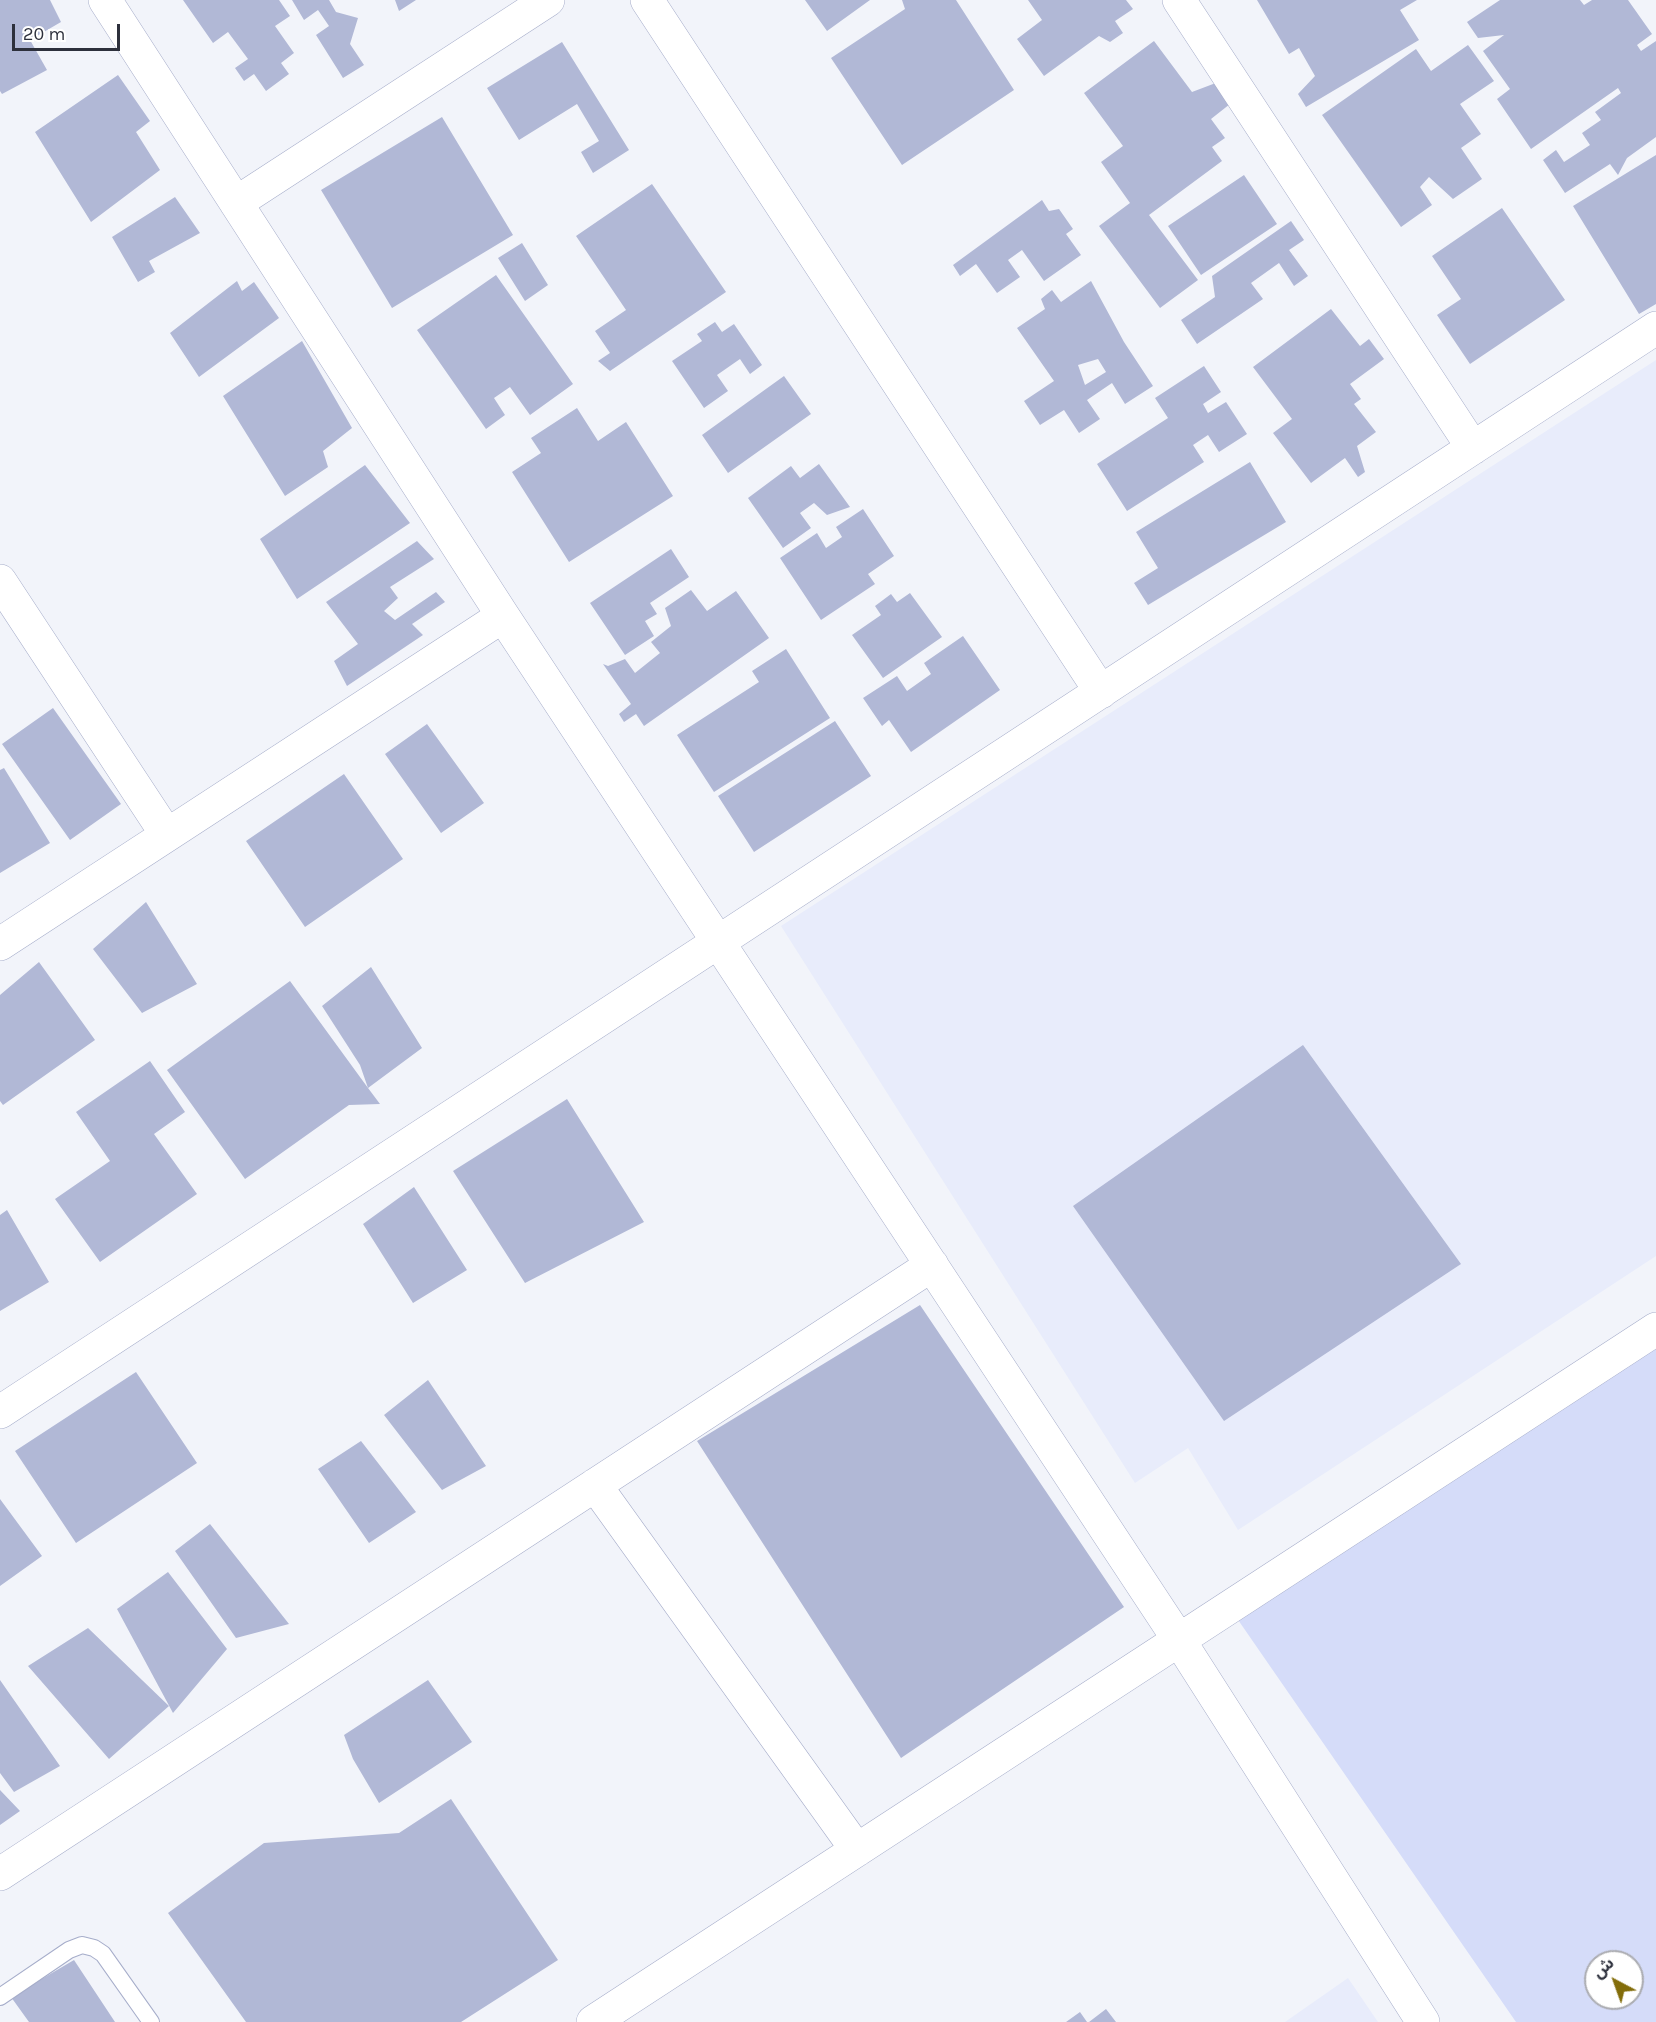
<!DOCTYPE html>
<meta charset="utf-8">
<style>
body{margin:0}
#map{position:relative;width:1656px;height:2022px;overflow:hidden;background:#f2f4fa;font-family:Karla,"Noto Sans Arabic",sans-serif}
canvas{display:block}
.north{position:absolute;left:1584px;top:1950px;width:60px;height:60px;box-sizing:border-box;background:#fff;border:2px solid #abacb1;border-radius:50%;rotate:319deg;font-size:16px;font-weight:700;line-height:24px;text-align:center;color:#2d303c}
.north::after{content:'';display:block;margin:auto;width:21px;height:27px;background:#836d0a;clip-path:polygon(50% 0,100% 100%,50% 72%,0 100%)}
.scale{position:absolute;left:12px;top:24px;width:108px;height:27px;box-sizing:border-box;border:3px solid #2d303c;border-top:0;padding-left:8px;font-size:18px;line-height:21px;white-space:nowrap;color:#2d303c;-webkit-text-stroke:4px #fff;paint-order:stroke}
</style>
<div id="map">
<canvas width="1656" height="2022"></canvas>
<div class="north">ش</div>
<div class="scale">20 m</div>
</div>
<script>
const context = document.querySelector('canvas').getContext('2d');
context.lineJoin = 'round';
function paint(path, color) {
  context.fillStyle = color;
  context.fill(path, 'evenodd');
}
function shape(rows) {
  const path = new Path2D();
  for (const r of rows) {
    path.moveTo(r[0], r[1]);
    for (let i = 2; i < r.length; i += 2) path.lineTo(r[i], r[i + 1]);
  }
  return path;
}
function stroke(path, color, width, dash) {
  context.strokeStyle = color;
  context.lineWidth = width;
  context.lineCap = dash ? 'butt' : 'round';
  context.setLineDash(dash || []);
  context.stroke(path);
}
const built = shape([
 [1656,360,1656,1256,1238,1530,1188,1448,1135,1483,781,926],
 [1348,1978,1378,2022,1285,2022]
]);
const green = shape([
 [1656,1316,1656,2022,1516,2022,1225,1601],
 [1596,1962,1632,1962,1632,1998,1596,1998]
]);
const building = shape([
 [0,0,50,0,61,22,30,40,47,70,2,94,0,91],
 [183,0,279,0,290,16,275,26,294,53,281,63,289,74,266,91,254,74,244,81,235,68,248,59,228,32,213,43],
 [292,0,329,0,336,12,358,18,350,44,364,65,343,78,316,35,329,26,318,10,304,20],
 [395,0,416,0,399,11],
 [805,0,870,0,827,31],
 [902,0,956,0,1014,90,902,165,831,58,905,9],
 [1028,0,1126,0,1133,9,1115,21,1123,33,1110,42,1099,36,1044,76,1017,39,1042,20],
 [1257,0,1417,0,1400,10,1419,40,1306,107,1298,94,1315,76,1299,48,1289,54],
 [1500,0,1580,0,1584,5,1592,0,1628,0,1652,34,1637,45,1641,51,1656,41,1656,137,1627,158,1618,175,1610,164,1565,193,1543,160,1556,150,1564,162,1590,145,1582,133,1601,120,1595,112,1621,93,1618,88,1531,149,1497,99,1510,89,1483,51,1504,35,1478,38,1467,22],
 [1154,41,1192,92,1221,81,1230,104,1211,119,1225,138,1212,147,1222,161,1149,215,1198,280,1160,308,1099,226,1130,203,1101,162,1123,146,1084,93],
 [562,42,629,150,593,173,581,152,599,141,577,104,519,140,487,88],
 [1468,45,1494,81,1460,104,1481,134,1461,148,1482,179,1453,199,1429,177,1420,187,1432,205,1401,227,1322,115,1416,49,1431,71],
 [118,75,150,121,136,132,160,170,91,222,35,132],
 [442,117,513,235,392,308,321,190],
 [1656,155,1656,304,1639,314,1573,206],
 [1244,175,1277,224,1201,275,1168,226],
 [652,184,726,292,610,371,598,361,610,353,595,331,626,310,576,236],
 [175,197,200,233,149,261,155,272,138,282,112,237],
 [1042,200,1049,211,1059,209,1073,229,1066,234,1081,255,1044,281,1022,250,1008,260,1020,277,997,293,976,264,960,276,953,265],
 [1502,208,1565,300,1470,364,1437,315,1461,299,1432,256],
 [1291,221,1304,240,1289,250,1308,276,1294,286,1279,263,1251,283,1263,299,1197,344,1181,320,1215,297,1212,276],
 [522,243,548,285,525,301,498,258],
 [496,275,573,384,530,415,510,387,494,398,505,415,486,429,417,330],
 [237,281,242,291,254,282,279,318,199,377,170,333],
 [1091,281,1124,342,1153,386,1125,404,1112,383,1087,400,1100,419,1079,433,1064,410,1040,425,1024,401,1054,381,1017,328,1045,309,1041,299,1052,290,1061,302],
 [1098,359,1106,372,1085,385,1078,365],
 [1331,309,1360,346,1369,339,1384,359,1350,384,1361,399,1354,404,1376,432,1357,446,1365,472,1358,477,1345,458,1311,483,1273,433,1292,419,1253,367],
 [715,322,722,332,734,324,762,365,750,374,740,359,717,375,728,391,704,408,672,361,702,341,697,334],
 [302,341,352,428,323,451,328,467,285,496,223,396],
 [1204,366,1221,392,1203,404,1208,413,1226,402,1247,434,1219,452,1208,435,1193,445,1204,462,1127,511,1097,464,1168,418,1155,398],
 [784,376,811,414,728,473,702,435],
 [577,408,598,441,626,422,673,496,569,562,512,472,541,453,531,438],
 [1250,462,1286,522,1148,605,1134,583,1158,568,1136,532],
 [819,464,850,507,827,515,814,503,800,513,811,528,783,548,748,498,791,466,800,478],
 [365,465,410,523,297,599,260,539],
 [863,509,894,556,868,574,875,584,821,620,780,558,817,533,826,548,842,537,836,527],
 [417,541,434,559,390,587,398,598,384,611,395,620,436,592,445,602,412,624,423,635,347,686,334,661,358,644,326,602],
 [671,549,689,577,650,603,657,614,645,621,654,636,625,655,590,603],
 [691,590,707,611,736,591,769,638,644,726,636,714,624,722,619,714,631,704,603,664,608,666,625,659,635,673,660,653,651,642,671,626,665,608],
 [910,593,942,637,883,678,852,635,881,615,875,606,891,594,897,602],
 [963,636,1000,690,911,752,889,720,882,726,863,698,897,676,907,691,931,674,924,663],
 [786,649,830,718,714,792,677,735,759,682,752,671],
 [53,708,121,804,70,840,2,744],
 [835,721,871,776,754,852,718,796],
 [427,724,484,803,441,833,385,754],
 [4,768,50,843,0,873,0,770],
 [344,774,403,859,305,927,246,841],
 [146,902,197,984,142,1013,93,949],
 [39,962,95,1040,3,1105,0,1101,0,995],
 [371,967,422,1048,368,1088,380,1104,349,1105,245,1179,167,1070,290,981,368,1088,360,1065,322,1006],
 [1303,1045,1461,1264,1224,1421,1073,1206],
 [150,1061,185,1112,154,1134,197,1194,100,1262,55,1199,110,1161,76,1112],
 [567,1099,644,1222,525,1283,453,1171],
 [414,1187,467,1270,413,1303,363,1224],
 [7,1210,49,1282,0,1311,0,1215],
 [920,1305,1124,1607,901,1758,697,1441],
 [136,1372,197,1463,76,1543,15,1451],
 [428,1380,486,1466,442,1490,384,1415],
 [361,1441,416,1512,369,1543,318,1469],
 [0,1499,42,1556,0,1586],
 [210,1524,289,1624,236,1638,175,1551],
 [168,1572,227,1649,173,1713,117,1609],
 [88,1628,169,1706,109,1759,28,1666],
 [0,1680,60,1766,14,1792,0,1773],
 [428,1680,472,1742,379,1803,353,1759,344,1735],
 [0,1790,20,1811,0,1825],
 [451,1799,558,1960,461,2022,246,2022,168,1913,264,1843,399,1833],
 [74,1960,115,2022,29,2022,11,1997],
 [1106,2009,1116,2022,1089,2022],
 [1080,2012,1087,2022,1066,2022]
]);
const lane = shape([
 [0,1997,69,1950,82,1945,94,1948,103,1954,151,2022]
]);
const street = shape([
 [105,0,503,616,1179,1640,1423,2022],
 [647,0,1101,692],
 [1179,0,1473,448],
 [236,203,548,0],
 [0,581,167,835],
 [0,944,503,616],
 [0,1412,1656,328],
 [595,1485,857,1850],
 [0,1874,932,1265],
 [593,2022,1656,1329]
]);
paint(built, '#e8ecfb');
paint(green, '#d5dcf9');
paint(building, '#b1b8d6');
stroke(lane, '#a6adca', 18);
stroke(street, '#a6adca', 34);
stroke(lane, '#fff', 16);
stroke(street, '#fff', 33);
</script>
